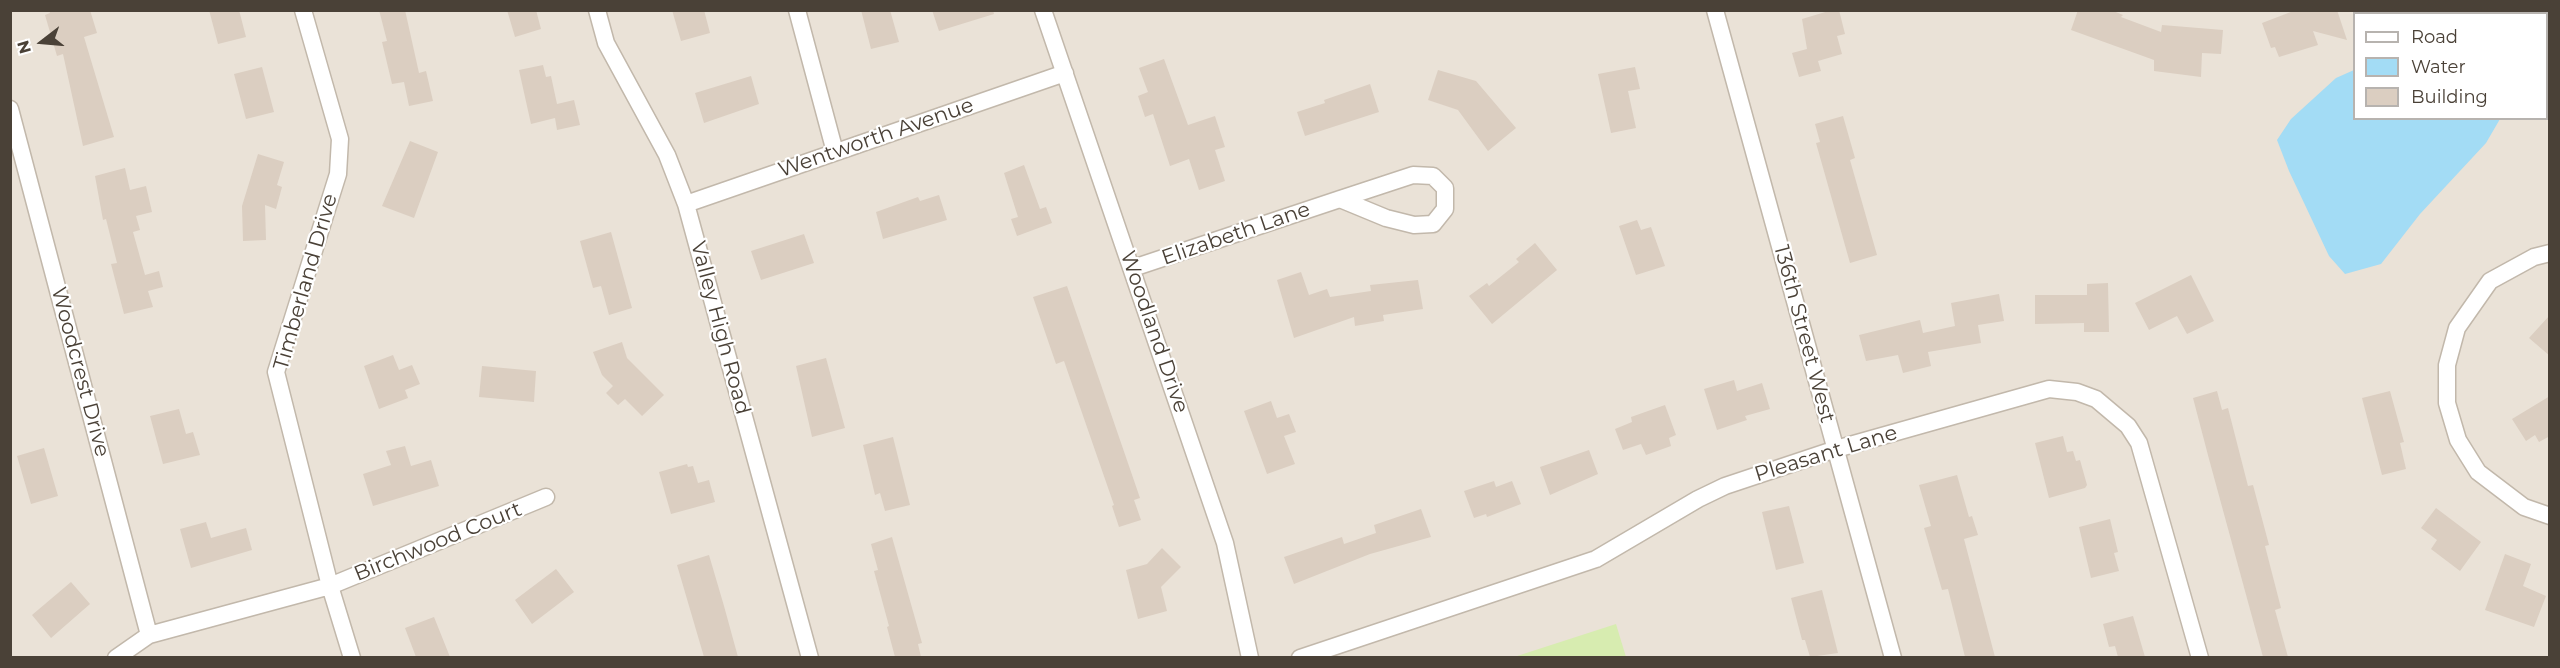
<!DOCTYPE html>
<style>
body{margin:0}
#map{position:relative;width:2560px;height:668px;overflow:hidden;background:#f6f1ea;font-family:Montserrat,sans-serif}
canvas{display:block}
.frame{position:absolute;inset:0;border:12px solid #4a4137;pointer-events:none}
.legend{position:absolute;left:2353px;top:12px;width:195px;height:108px;box-sizing:border-box;background:#fff;border:2px solid #b7b3af;margin:0;padding:8px 10px;list-style:none;font-size:18px;color:#4a4137}
.legend li{display:flex;align-items:center;gap:12px;height:30px}
.legend b{width:30px;border:2px solid #b7b3af}
.north{position:absolute;left:12px;top:12px;width:60px;height:60px;-webkit-text-stroke:4px #fff;paint-order:stroke;rotate:254deg;font-size:16px;font-weight:700;line-height:24px;text-align:center;color:#4a4137}
.north::after{content:'';display:block;margin:auto;width:21px;height:27px;background:#4a4137;clip-path:polygon(50% 0,100% 100%,50% 72%,0 100%)}
</style>
<div id="map">
<canvas width="2560" height="668"></canvas>
<div class="frame"></div>
<ul class="legend">
<li><b style="height:8px;background:#fff"></b>Road</li>
<li><b style="height:16px;background:#a3dcf5"></b>Water</li>
<li><b style="height:16px;background:#dbcec1"></b>Building</li>
</ul>
<div class="north">N</div>
</div>
<script>
const context = document.querySelector('canvas').getContext('2d');
context.lineJoin = 'round';
function paint(path, color) {
  context.fillStyle = color;
  context.fill(path, 'evenodd');
}
function shape(rows) {
  const path = new Path2D();
  for (const r of rows) {
    path.moveTo(r[0], r[1]);
    for (let i = 2; i < r.length; i += 2) path.lineTo(r[i], r[i + 1]);
  }
  return path;
}
function stroke(path, color, width, dash) {
  context.strokeStyle = color;
  context.lineWidth = width;
  context.lineCap = dash ? 'butt' : 'round';
  context.setLineDash(dash || []);
  context.stroke(path);
}
function drawText(font, color, halo, rows, align = 'center') {
  context.font = font + ' Montserrat,sans-serif';
  context.lineWidth = 4.5;
  context.setLineDash([]);
  context.textBaseline = 'middle';
  context.strokeStyle = halo;
  context.fillStyle = color;
  for (const [text, x, y, turn = 0] of rows) {
    context.save();
    context.translate(x, y);
    context.rotate((+turn || 0) * Math.PI / 180);
    context.textAlign = isNaN(turn) ? turn : align;
    if (halo) context.strokeText(text, 0, 0);
    context.fillText(text, 0, 0);
    context.restore();
  }
}
const residential = shape([
 [11,11,2549,11,2549,657,11,657],
 [2354,14,2546,14,2546,118,2354,118]
]);
const green = shape([
 [1616,624,1626,657,1514,657]
]);
const water = shape([
 [2354,70,2354,118,2500,119,2486,143,2420,214,2381,264,2345,274,2329,256,2289,171,2277,140,2291,119,2336,78]
]);
const building = shape([
 [49,10,90,10,97,33,84,37,114,137,83,146,63,54,57,56,45,15,50,13],
 [209,10,239,10,246,37,218,44],
 [379,10,405,10,419,73,426,71,433,101,409,106,404,82,392,84,382,42,387,41],
 [507,10,536,10,541,29,515,37],
 [672,10,704,10,710,33,681,41],
 [861,10,890,10,899,42,871,49],
 [932,10,993,10,994,14,939,31],
 [1832,10,1839,10,1845,34,1837,36,1842,54,1818,61,1821,71,1799,77,1792,53,1807,49,1802,19],
 [2078,10,2111,10,2123,15,2121,17,2161,32,2162,25,2223,30,2221,54,2202,53,2201,77,2154,71,2154,60,2071,30],
 [2296,10,2337,10,2347,40,2313,31,2318,45,2279,57,2275,47,2271,48,2262,23],
 [1164,59,1188,125,1215,116,1225,147,1215,150,1225,181,1199,190,1189,159,1170,166,1153,114,1145,117,1138,96,1148,92,1139,68],
 [543,65,546,77,551,76,557,104,574,100,580,125,557,130,555,118,531,124,519,70],
 [262,67,274,112,246,119,234,74],
 [1635,67,1640,89,1628,91,1636,128,1611,133,1598,74],
 [1438,70,1476,81,1516,128,1488,151,1458,110,1428,100],
 [751,76,759,104,704,123,695,93],
 [1370,84,1379,112,1305,136,1297,112,1325,103,1324,100],
 [1843,116,1855,158,1850,160,1877,255,1850,263,1816,143,1820,142,1815,124],
 [410,141,438,152,414,218,382,206],
 [258,154,284,162,277,185,282,187,276,209,265,205,266,240,243,241,242,206],
 [1024,165,1040,209,1046,207,1052,223,1017,236,1011,219,1018,217,1004,173],
 [125,168,130,190,146,186,152,212,136,216,140,230,133,232,145,275,159,271,163,287,148,291,153,307,124,314,111,264,117,263,106,219,103,220,95,176],
 [939,195,947,220,883,239,876,212,918,197,920,201],
 [1637,220,1641,230,1651,227,1665,266,1636,275,1619,226],
 [611,232,632,308,609,315,601,286,593,288,580,241],
 [804,234,814,263,761,280,751,251],
 [1535,243,1557,270,1492,324,1469,296,1487,283,1489,286,1519,262,1516,259],
 [1301,272,1309,295,1327,289,1330,297,1371,291,1370,285,1418,280,1423,309,1383,315,1384,321,1355,326,1354,317,1294,338,1277,280],
 [2191,275,2214,321,2187,334,2177,316,2149,330,2135,303],
 [2108,283,2109,332,2084,332,2084,323,2035,324,2035,295,2087,295,2087,284],
 [1067,286,1140,498,1134,500,1141,520,1119,527,1112,506,1114,505,1064,361,1056,364,1033,297],
 [1999,294,2004,321,1978,325,1981,343,1928,352,1931,366,1903,373,1898,355,1866,361,1859,335,1920,320,1923,333,1955,326,1951,303],
 [2550,315,2550,356,2529,338],
 [622,342,627,358,664,395,642,416,625,399,618,405,606,393,613,386,602,375,593,352],
 [393,355,399,370,412,365,420,384,405,390,408,398,379,409,364,366],
 [826,358,845,428,812,437,796,366],
 [482,366,536,371,534,402,479,397],
 [1734,380,1737,391,1762,383,1770,409,1745,416,1747,420,1717,430,1704,389],
 [2217,391,2222,410,2228,408,2248,486,2253,485,2269,545,2265,546,2281,608,2275,610,2288,657,2263,657,2209,459,2193,398],
 [2390,391,2404,442,2400,443,2406,469,2382,475,2362,398],
 [2550,396,2550,436,2539,442,2535,435,2526,441,2512,419],
 [1271,401,1277,418,1289,414,1296,432,1284,436,1295,464,1267,474,1244,411],
 [1665,405,1676,435,1669,438,1671,446,1646,455,1641,444,1623,450,1615,429,1632,422,1631,417],
 [179,409,186,434,193,432,200,455,163,464,150,416],
 [2063,436,2067,452,2073,451,2076,461,2080,460,2087,485,2085,488,2049,498,2035,443],
 [893,437,910,505,885,511,880,493,875,495,863,445],
 [405,446,411,466,431,460,439,486,373,506,363,474,391,465,386,451],
 [44,448,58,496,31,504,17,456],
 [1589,450,1598,474,1550,495,1540,467],
 [687,464,688,467,693,466,698,483,709,480,715,502,671,514,659,472],
 [1957,475,1969,517,1972,516,1978,535,1964,539,1995,657,1965,657,1948,589,1942,590,1924,528,1931,526,1919,485],
 [1494,481,1496,487,1512,481,1521,504,1487,517,1486,514,1474,518,1464,491],
 [1789,506,1804,563,1776,570,1762,512],
 [2436,508,2481,542,2460,571,2431,549,2437,540,2421,528],
 [1421,509,1431,537,1370,554,1294,584,1284,557,1342,537,1344,544,1376,533,1374,525],
 [2110,519,2118,552,2114,553,2119,571,2091,578,2079,527],
 [206,522,211,538,246,528,252,550,191,568,180,529],
 [892,537,922,643,918,644,921,657,895,657,887,627,889,626,874,571,878,570,871,544],
 [1162,548,1181,567,1161,587,1167,611,1138,619,1126,570,1147,564],
 [2505,554,2531,564,2523,586,2546,596,2534,627,2485,610],
 [709,555,724,606,738,657,704,657,677,565],
 [556,569,574,592,532,624,515,600],
 [71,582,90,604,51,638,32,615],
 [1822,590,1838,653,1810,657,1805,640,1802,640,1791,598],
 [2133,616,2145,657,2118,657,2115,646,2109,647,2103,624],
 [434,617,450,657,416,657,405,628]
]);
const street = shape([
 [303,10,340,139,338,174,276,372,330,586,352,658],
 [597,10,606,43,667,155,686,204,810,658],
 [797,10,835,152],
 [1043,10,1225,543,1250,658],
 [1715,10,1893,658],
 [10,109,149,635],
 [686,204,1065,73],
 [2550,253,2534,257,2490,281,2457,328,2447,365,2447,403,2458,440,2478,472,2524,507,2550,516],
 [1133,268,1340,199,1413,175,1433,176,1445,188,1445,209,1433,224,1414,225,1386,218,1340,199],
 [116,658,149,635,330,586,546,497],
 [1300,658,1596,559,1698,499,1725,486,1836,449,2049,389,2077,392,2096,399,2128,426,2139,443,2200,658]
]);
const streetNames = [
 ["Wentworth Avenue",876,138,-19],
 ["Elizabeth Lane",1236,234,-19],
 ["Timberland Drive",306,282,-74],
 ["Valley High Road",720,328,75],
 ["Woodland Drive",1154,332,71],
 ["136th Street West",1804,334,75],
 ["Woodcrest Drive",80,372,75],
 ["Pleasant Lane",1826,454,-17],
 ["Birchwood Court",438,542,-22]
];
paint(residential, '#eae2d7');
paint(green, '#d7ecb0');
paint(water, '#a3dcf5');
paint(building, '#dbcec1');
stroke(street, '#c2b8ab', 19);
stroke(street, '#fff', 16);
drawText('21px', '#4a4137', '#fff', streetNames);
</script>
